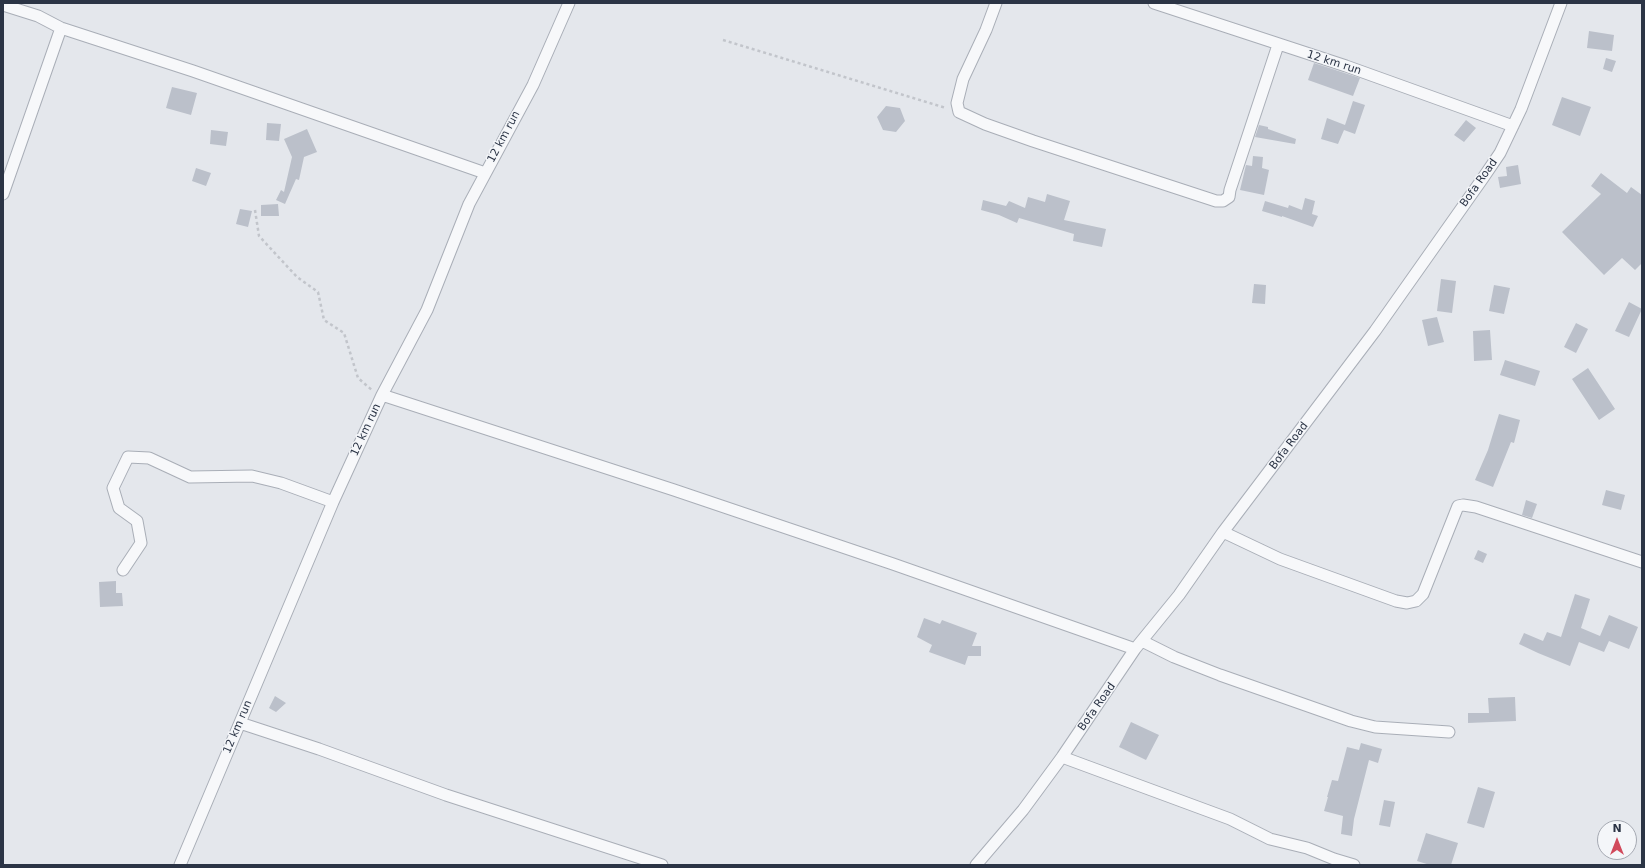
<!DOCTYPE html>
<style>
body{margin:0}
#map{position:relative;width:1645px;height:868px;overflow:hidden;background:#e4e7ec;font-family:"DejaVu Sans",sans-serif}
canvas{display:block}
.frame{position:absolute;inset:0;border:4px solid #2b3445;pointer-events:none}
.north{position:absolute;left:1597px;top:820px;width:40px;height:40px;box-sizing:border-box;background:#f4f6f9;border:1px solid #a4a8b1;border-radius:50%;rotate:0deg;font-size:11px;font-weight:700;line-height:16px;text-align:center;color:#2b3445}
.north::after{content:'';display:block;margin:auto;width:14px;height:18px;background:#d1495b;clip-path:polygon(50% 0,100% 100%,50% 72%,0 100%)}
</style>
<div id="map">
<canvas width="1645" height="868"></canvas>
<div class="frame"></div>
<div class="north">N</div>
</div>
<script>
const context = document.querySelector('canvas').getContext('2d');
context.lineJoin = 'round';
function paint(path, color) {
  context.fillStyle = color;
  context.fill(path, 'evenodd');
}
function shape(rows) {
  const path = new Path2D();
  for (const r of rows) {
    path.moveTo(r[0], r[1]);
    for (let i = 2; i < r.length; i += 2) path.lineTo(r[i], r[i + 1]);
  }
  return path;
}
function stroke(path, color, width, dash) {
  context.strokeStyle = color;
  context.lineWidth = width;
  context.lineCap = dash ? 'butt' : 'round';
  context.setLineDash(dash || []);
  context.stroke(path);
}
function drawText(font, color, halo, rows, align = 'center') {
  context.font = font + ' "DejaVu Sans",sans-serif';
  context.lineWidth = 3;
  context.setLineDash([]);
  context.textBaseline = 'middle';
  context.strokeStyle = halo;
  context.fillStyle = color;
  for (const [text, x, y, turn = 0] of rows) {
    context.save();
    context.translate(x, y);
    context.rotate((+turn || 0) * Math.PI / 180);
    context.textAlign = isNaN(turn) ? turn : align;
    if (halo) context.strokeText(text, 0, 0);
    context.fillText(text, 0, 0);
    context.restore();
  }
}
const building = shape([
 [1589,31,1614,35,1612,51,1587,48],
 [1606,58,1616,61,1612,72,1603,69],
 [1314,63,1360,78,1353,96,1308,80],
 [172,87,197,93,191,115,166,108],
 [1562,97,1591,107,1580,136,1552,125],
 [1353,101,1365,105,1355,134,1344,130,1338,144,1321,139,1327,118,1345,125],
 [886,106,900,108,905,121,896,132,883,130,877,117],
 [1466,120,1476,128,1464,142,1454,135],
 [267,123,281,124,279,141,266,140],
 [1259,125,1268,127,1268,129,1296,139,1295,144,1255,137],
 [307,129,317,152,304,157,299,180,296,179,285,204,276,200,281,190,284,192,292,157,284,139],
 [211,130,228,132,226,146,210,144],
 [1253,156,1263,157,1262,168,1269,170,1264,195,1240,190,1246,165,1252,166],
 [1518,165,1521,184,1500,188,1498,177,1507,176,1506,167],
 [196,168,211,173,206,186,192,181],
 [1601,173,1627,193,1631,187,1642,195,1642,263,1635,270,1622,258,1604,275,1562,232,1601,194,1591,186],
 [1047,194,1070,201,1064,220,1106,229,1102,247,1073,241,1074,234,1019,218,1017,223,999,215,981,210,983,200,1006,206,1009,201,1025,208,1028,197,1045,202],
 [1305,198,1315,201,1312,214,1318,216,1313,227,1282,216,1282,217,1262,211,1265,201,1288,208,1289,205,1302,210],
 [278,204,279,216,261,216,261,205],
 [240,209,252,211,248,227,236,224],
 [1441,279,1456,281,1452,313,1437,311],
 [1254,284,1266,285,1265,304,1252,303],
 [1494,285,1510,288,1504,314,1489,311],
 [1629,302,1642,309,1629,337,1615,331],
 [1437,317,1444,342,1428,346,1422,320],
 [1576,323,1588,329,1576,353,1564,347],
 [1490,330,1492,360,1474,361,1473,331],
 [1505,360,1540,371,1535,386,1500,375],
 [1588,368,1615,409,1599,420,1572,379],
 [1499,414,1520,420,1514,443,1511,442,1493,487,1475,480,1488,450],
 [1606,490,1625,495,1621,510,1602,505],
 [1526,500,1537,504,1532,518,1522,515],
 [1478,550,1487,554,1483,563,1474,559],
 [116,581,116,593,122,593,123,606,100,607,99,582],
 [1575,594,1590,599,1581,628,1600,636,1609,615,1638,627,1629,649,1609,641,1604,652,1579,642,1570,666,1538,653,1519,644,1524,633,1543,641,1547,632,1561,637],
 [924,618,940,624,942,620,977,633,972,646,981,646,981,656,968,656,965,665,929,652,932,645,917,637],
 [275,696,286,703,276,712,269,708],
 [1515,697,1516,721,1468,723,1468,713,1489,713,1488,698],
 [1131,722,1159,735,1146,760,1119,747],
 [1361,743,1382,749,1378,763,1369,760,1354,819,1352,836,1341,834,1343,816,1324,811,1328,797,1327,797,1332,780,1338,781,1347,747,1359,750],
 [1478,787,1495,792,1484,828,1467,823],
 [1384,800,1395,802,1390,827,1379,825],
 [1426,833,1458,843,1451,865,1430,865,1417,861]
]);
const path = shape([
 [723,40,946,108],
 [255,210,259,236,297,277,318,292,324,320,344,333,358,378,373,391]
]);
const minor = shape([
 [996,3,986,30,963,79,957,103,959,112,985,124,1033,141,1216,201,1223,201,1229,197,1230,190,1278,45],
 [1154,3,1346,66,1513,126],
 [3,5,38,16,61,28,193,71,485,173],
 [3,194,61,28],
 [382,395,674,490,893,564,1135,649],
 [1223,532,1280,559,1396,601,1407,603,1416,601,1423,594,1458,506,1463,505,1476,507,1642,562],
 [123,570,141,543,137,521,119,508,113,488,128,457,149,458,190,477,252,476,281,483,333,502],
 [1142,641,1174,657,1220,675,1351,721,1375,727,1449,732],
 [240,723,319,749,446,795,662,865],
 [1062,757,1230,819,1270,839,1307,848,1334,859,1354,865],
 [180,865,333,502,382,395,427,310,469,204,533,85,569,3],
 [976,865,1023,810,1062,757,1135,649,1179,595,1223,532,1375,331,1483,178,1500,153,1521,109,1561,3]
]);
const streetNames = [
 ["12 km run",1334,63,18],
 ["12 km run",504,137,-62],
 ["Bofa Road",1479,183,-55],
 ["12 km run",366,430,-65],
 ["Bofa Road",1289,446,-53],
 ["Bofa Road",1097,707,-55],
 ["12 km run",238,727,-67]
];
paint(building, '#bbc0ca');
stroke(minor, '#a9aeb7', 13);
stroke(path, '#c2c5cb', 2.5, [3, 3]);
stroke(minor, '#f7f8fa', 11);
drawText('11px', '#2b3445', '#f4f6f9', streetNames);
</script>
